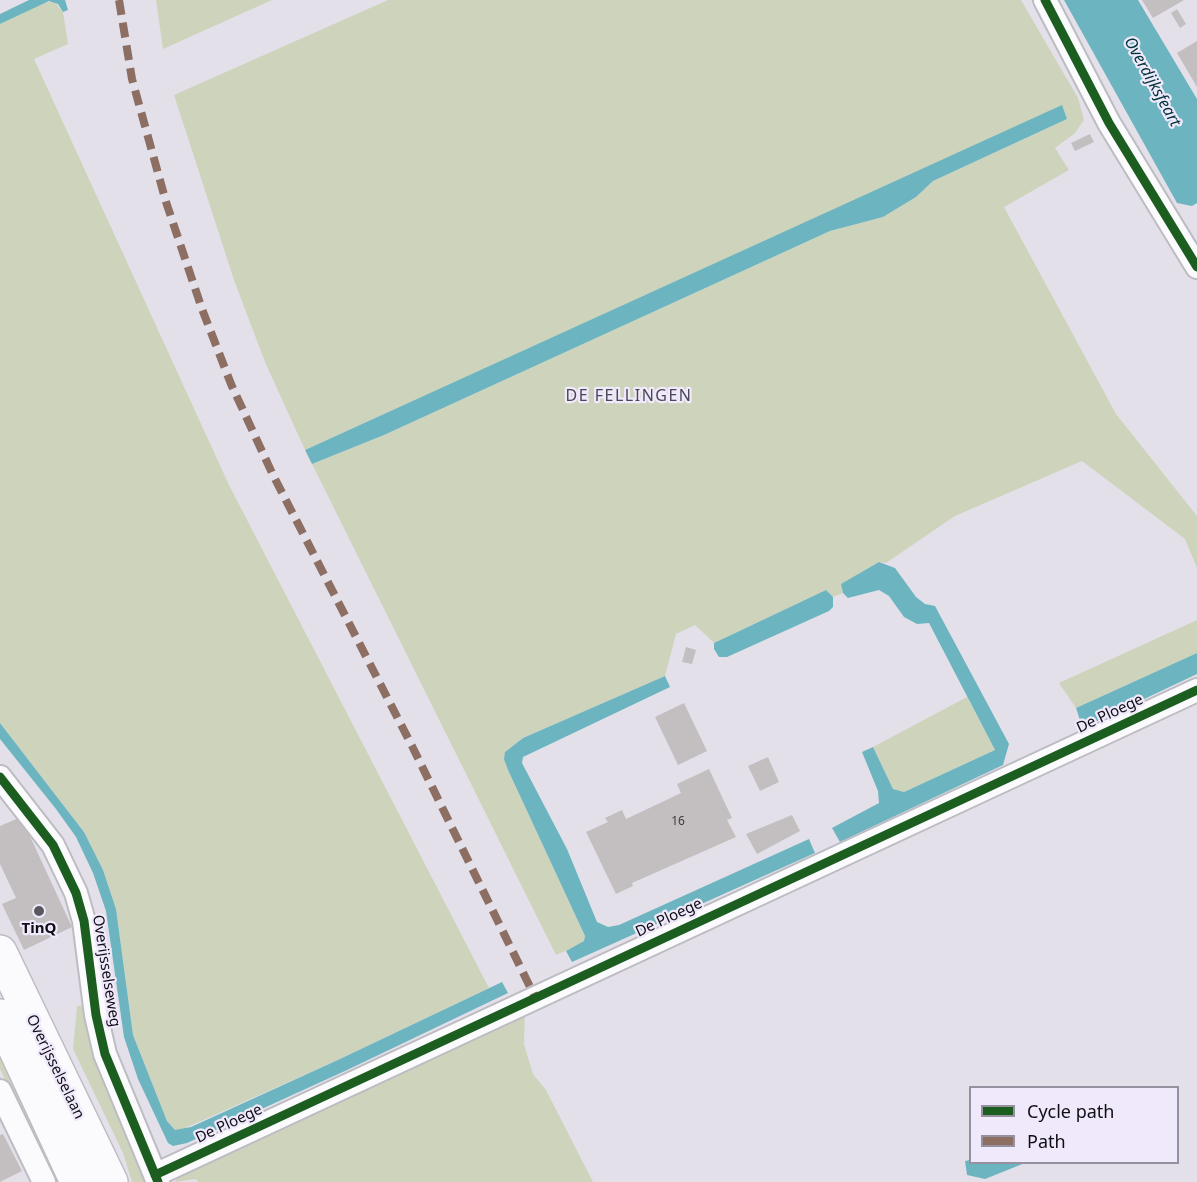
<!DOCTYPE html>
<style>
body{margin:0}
#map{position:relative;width:1197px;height:1182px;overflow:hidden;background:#e3e0ea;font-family:"Noto Sans",sans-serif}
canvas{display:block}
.legend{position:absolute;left:969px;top:1086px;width:210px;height:78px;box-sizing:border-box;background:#efe9fb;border:2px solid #96919f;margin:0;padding:8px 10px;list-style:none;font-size:18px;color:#100e14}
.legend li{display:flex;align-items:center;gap:12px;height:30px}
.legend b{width:30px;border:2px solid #96919f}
</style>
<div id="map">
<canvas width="1197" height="1182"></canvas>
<ul class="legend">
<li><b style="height:8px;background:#1b5e20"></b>Cycle path</li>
<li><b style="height:8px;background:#8d6e63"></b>Path</li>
</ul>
</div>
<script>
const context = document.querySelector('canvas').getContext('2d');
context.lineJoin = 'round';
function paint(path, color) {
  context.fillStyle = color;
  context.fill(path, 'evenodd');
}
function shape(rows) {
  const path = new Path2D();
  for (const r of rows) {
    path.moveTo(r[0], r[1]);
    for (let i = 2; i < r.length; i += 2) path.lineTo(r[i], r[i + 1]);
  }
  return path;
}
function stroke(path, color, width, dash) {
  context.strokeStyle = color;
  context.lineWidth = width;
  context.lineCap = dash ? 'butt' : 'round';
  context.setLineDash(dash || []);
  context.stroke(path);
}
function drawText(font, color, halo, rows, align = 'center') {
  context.font = font + ' "Noto Sans",sans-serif';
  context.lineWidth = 4.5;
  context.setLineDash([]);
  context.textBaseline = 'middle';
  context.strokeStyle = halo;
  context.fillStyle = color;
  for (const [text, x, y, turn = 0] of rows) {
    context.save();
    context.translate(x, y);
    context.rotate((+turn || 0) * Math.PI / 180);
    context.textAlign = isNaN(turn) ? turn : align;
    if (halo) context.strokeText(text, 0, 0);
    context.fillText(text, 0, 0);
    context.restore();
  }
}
const green = shape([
 [156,0,272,0,163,49],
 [388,0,1021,0,1078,98,1084,120,1075,133,1055,148,1069,170,1004,207,1116,414,1197,516,1197,568,1185,539,1082,461,955,516,886,563,879,562,842,584,843,593,833,597,826,590,714,643,695,625,676,634,665,676,523,738,505,752,508,770,585,936,584,941,577,946,556,955,312,464,384,435,830,231,883,217,916,197,933,181,1067,119,1061,106,305,450,265,362,234,280,174,95],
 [54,1,63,12,68,44,34,59,229,485,489,988,340,1059,181,1130,175,1130,167,1121,133,1035,116,909,103,870,84,832,0,723,0,24,43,3],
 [1197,620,1197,653,1076,708,1059,683],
 [967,697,995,750,904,792,893,789,873,747],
 [87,1005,151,1182,132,1182,123,1153,73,1049,77,1006],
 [525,1009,524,1044,533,1074,546,1090,593,1182,198,1182,196,1179,175,1182,182,1172],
 [0,1043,64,1182,53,1182,0,1069]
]);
const water = shape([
 [29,0,65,0,68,10,63,12,58,4,49,1,0,24,0,14],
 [1064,0,1138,0,1197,99,1197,203,1192,206,1177,203],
 [1062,105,1067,119,933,181,916,197,883,217,830,231,384,435,312,464,305,450],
 [879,562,895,568,916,597,925,604,935,606,1009,744,1003,765,840,842,832,828,879,803,878,791,862,752,873,747,893,789,904,792,995,750,929,623,917,624,904,617,889,596,879,590,848,598,843,593,841,584],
 [826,590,833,597,833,607,829,611,727,657,719,657,714,649,714,643],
 [1197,653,1197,674,1085,727,1080,720,1076,708],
 [665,676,670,687,523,757,522,763,567,849,597,922,608,927,619,925,809,839,815,853,572,962,566,951,584,941,585,936,508,770,504,759,505,752,523,738],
 [0,723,84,832,103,870,116,909,133,1035,167,1121,175,1130,191,1127,340,1059,502,982,508,993,345,1071,187,1143,173,1146,168,1143,138,1079,124,1037,106,911,93,873,76,837,56,809,0,739],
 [970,1160,970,1162,1025,1163,985,1179,967,1175,965,1161]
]);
const building = shape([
 [1142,0,1184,0,1153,18],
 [1177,9,1186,24,1180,28,1171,13],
 [1197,41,1197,87,1177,53],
 [1090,134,1094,142,1075,151,1071,143],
 [686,647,696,650,692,664,682,662],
 [684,703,707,751,678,765,655,717],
 [768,757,779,782,760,791,748,766],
 [709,769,732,818,727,820,736,837,632,883,633,886,616,894,586,832,608,822,605,818,622,810,626,819,681,793,677,784],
 [792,815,800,831,757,854,746,834],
 [21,817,72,927,24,950,2,904,16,898,0,864,0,826],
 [3,1134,22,1171,0,1182,0,1135]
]);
const minor = shape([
 [1045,0,1109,123,1197,267],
 [0,777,53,845,76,893,84,921,96,1015,105,1054,158,1182],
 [0,1091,44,1182],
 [155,1175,1197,690]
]);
const primary = shape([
 [0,952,111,1182],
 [0,1016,77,1182]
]);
const quiet = shape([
 [119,0,132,79,166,202,202,309,231,384,273,475,412,746,535,997]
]);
const cycleway = shape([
 [1045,0,1109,123,1197,267],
 [0,777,53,845,76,893,84,921,96,1015,105,1054,158,1182],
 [155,1175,1197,690]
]);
const markers = [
 [39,911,6,"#5a585f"]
];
const numberNames = [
 ["16",678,822]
];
const streetNames = [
 ["De Ploege",1110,714,-25],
 ["De Ploege",669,918,-25],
 ["Overijsselseweg",106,971,81],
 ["Overijsselselaan",55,1067,64],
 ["De Ploege",229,1124,-25]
];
const poiNames = [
 ["TinQ",39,929]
];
const waterNames = [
 ["Overdijksfeart",1152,82,61]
];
const neighbourhoodNames = [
 ["DE FELLINGEN",629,396]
];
paint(green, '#ced4bc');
paint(water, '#6cb5c0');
paint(building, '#c3bfc0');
stroke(minor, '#bebcc3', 26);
stroke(primary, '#bebcc3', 36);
stroke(minor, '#fbfafc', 22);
stroke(primary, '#fbfafc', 33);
stroke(quiet, '#8d6e63', 8, [15, 8]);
stroke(cycleway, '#1b5e20', 9);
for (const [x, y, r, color] of markers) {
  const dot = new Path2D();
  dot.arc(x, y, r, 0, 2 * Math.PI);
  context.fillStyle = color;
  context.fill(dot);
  stroke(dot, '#efe9fb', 2);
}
drawText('12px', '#3d3a3f', null, numberNames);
drawText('15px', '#100e14', '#efe9fb', streetNames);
drawText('bold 15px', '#100e14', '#efe9fb', poiNames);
drawText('italic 16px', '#003439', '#efe9fb', waterNames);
context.letterSpacing = '1.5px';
drawText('16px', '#4b4655', '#efe9fb', neighbourhoodNames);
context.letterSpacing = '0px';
</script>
